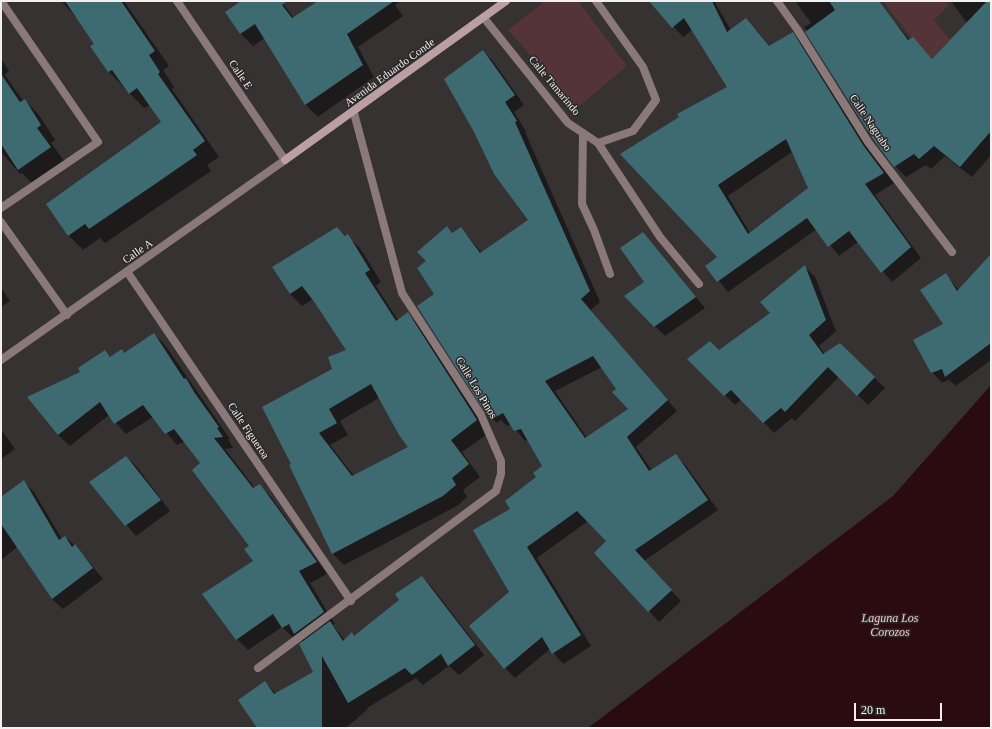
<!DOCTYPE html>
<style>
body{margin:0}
#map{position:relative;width:992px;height:729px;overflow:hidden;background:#363232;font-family:Georgia,serif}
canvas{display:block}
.frame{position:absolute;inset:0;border:2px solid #f1efef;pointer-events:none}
.scale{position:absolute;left:854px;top:703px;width:88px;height:18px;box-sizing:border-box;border:2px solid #f1efef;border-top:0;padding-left:5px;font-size:12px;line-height:14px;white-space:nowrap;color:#f1efef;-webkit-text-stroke:3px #2c2829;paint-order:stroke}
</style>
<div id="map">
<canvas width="992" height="729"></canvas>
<div class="frame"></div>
<div class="scale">20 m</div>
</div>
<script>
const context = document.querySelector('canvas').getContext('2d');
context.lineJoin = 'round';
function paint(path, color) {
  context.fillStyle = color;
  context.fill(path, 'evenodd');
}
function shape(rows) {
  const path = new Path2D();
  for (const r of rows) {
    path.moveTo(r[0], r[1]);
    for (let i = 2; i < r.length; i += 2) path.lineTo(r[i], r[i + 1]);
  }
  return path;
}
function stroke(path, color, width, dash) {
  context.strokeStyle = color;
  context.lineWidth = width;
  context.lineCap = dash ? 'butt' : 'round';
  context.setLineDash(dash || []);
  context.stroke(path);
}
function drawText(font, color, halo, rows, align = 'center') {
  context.font = font + ' Georgia,serif';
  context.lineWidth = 3;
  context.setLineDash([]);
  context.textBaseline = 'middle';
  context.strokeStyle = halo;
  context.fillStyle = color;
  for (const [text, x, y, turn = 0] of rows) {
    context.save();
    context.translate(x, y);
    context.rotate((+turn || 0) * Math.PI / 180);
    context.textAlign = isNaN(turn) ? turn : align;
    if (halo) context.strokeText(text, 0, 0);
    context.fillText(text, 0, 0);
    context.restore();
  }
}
const green = shape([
 [545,1,578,1,627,66,577,108,508,30],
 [883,1,946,1,949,5,934,20,950,40,929,61]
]);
const water = shape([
 [991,385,991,728,588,728,893,496]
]);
const shadow = shape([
 [61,1,124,1,169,66,163,70,174,87,172,89,219,157,207,165,211,171,105,243,100,238,83,250,68,235,162,123,150,105,144,108,109,72,91,46,96,44,76,17],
 [243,1,281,1,294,18,320,1,401,1,395,5,403,16,358,47,374,77,318,117,306,105,265,38,253,46,241,34,226,13],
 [650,1,714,1,731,30,756,30,770,47,793,34,803,44,873,156,894,183,875,195,921,258,892,282,858,242,839,256,817,229,728,292,707,266,719,257,622,154,729,88,692,30,683,37],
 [792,152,809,188,750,233,728,196],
 [795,1,876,1,910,40,933,60,967,23,951,1,991,1,991,155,972,177,945,156,931,169,926,165,906,177,895,166,873,138,804,27,811,23],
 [483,51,493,61,524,105,514,112,526,131,525,132,600,302,591,310,677,411,636,447,652,471,676,455,686,466,718,510,644,561,681,601,659,622,596,553,607,541,588,521,537,558,591,646,563,664,550,649,515,678,505,668,511,593,511,510,538,477,544,467,528,440,525,441,511,424,507,426,501,420,497,423,487,413,428,261,447,227,453,233,461,228,482,253,529,221],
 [602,367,630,409,587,438,555,391],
 [1,59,9,71,5,75,23,101,25,100,39,115,55,140,51,143,65,162,33,184,22,173,20,174,1,152],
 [337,228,360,248,381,282,376,286,398,320,408,314,420,326,489,433,462,452,480,477,463,490,467,497,457,506,344,565,332,553,290,465,333,370,347,350,313,299,302,306,290,294],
 [379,398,410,447,354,476,330,445,348,435,340,421],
 [643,234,705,308,665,336,625,297,646,282],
 [805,267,815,277,836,331,819,346,825,354,840,344,885,388,868,405,839,377,795,421,792,418,774,433,742,399,735,405,689,359,719,351,772,313],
 [946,275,991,327,991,360,956,386,949,380,942,383,932,372,944,324],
 [1,288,10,301,1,307],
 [154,334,165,345,230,439,228,439,233,448,225,449,255,488,260,485,271,497,327,574,310,583,335,624,333,625,345,640,352,634,355,636,400,600,422,577,432,587,484,655,459,675,449,666,423,685,416,678,367,708,368,709,346,728,259,728,265,682,276,694,314,672,303,642,298,637,294,639,282,627,248,650,237,639,254,561,251,546,202,464,185,441,177,445,153,417,126,434,109,415,70,446,58,435,82,372,105,352,111,357,124,353],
 [1,429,15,449,1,459],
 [126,457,137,467,170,511,136,536,91,483],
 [24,482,34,492,62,539,65,537,75,545,103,579,63,609,52,599,17,547,1,560,1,499]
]);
const building = shape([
 [65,1,121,1,155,51,149,55,160,72,158,74,205,141,193,150,197,155,158,182,89,229,85,224,68,236,46,204,161,122,137,88,129,94,112,70,108,72,90,46,94,44],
 [241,1,287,1,282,5,292,18,318,1,394,1,347,34,363,65,305,105,255,24,240,34,225,12],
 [649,1,712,1,727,32,746,18,769,46,793,32,863,145,884,173,865,184,911,247,881,273,849,231,828,247,807,218,717,282,705,266,717,257,620,154,679,117,677,114,727,87,684,18,672,28],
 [786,139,808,188,748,234,718,185],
 [829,1,879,1,908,40,913,37,932,59,987,1,991,1,991,131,960,167,934,146,919,159,914,154,894,167,873,139,805,32,835,10],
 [483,50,515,95,505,102,517,121,515,122,590,291,581,299,668,400,627,437,649,471,676,454,708,500,635,550,672,590,648,612,594,553,606,541,577,511,527,547,581,635,552,654,542,637,504,669,469,626,509,592,473,530,510,509,505,501,536,477,533,473,542,466,521,429,514,431,503,413,496,417,492,410,486,414,417,306,434,294,417,268,426,261,417,252,447,226,452,233,461,227,480,253,528,220,494,174,474,132,444,79],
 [593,356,616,389,612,392,628,409,585,438,545,381],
 [1,74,20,102,25,99,41,125,37,128,51,147,18,170,1,144],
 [337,227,345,236,348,234,370,270,365,273,396,321,408,312,477,420,451,440,469,464,452,478,456,485,443,496,332,554,289,465,291,464,262,407,332,369,328,357,346,350,315,303,302,286,290,294,272,267],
 [371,384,399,435,408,447,352,476,319,433,337,423,329,409],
 [643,232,696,297,654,327,624,296,644,282,620,248],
 [991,254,991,343,945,377,942,369,931,373,913,340,943,324,920,290,946,273,957,291],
 [805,265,826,320,809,335,823,354,840,343,875,377,857,396,828,367,785,412,781,408,763,423,731,390,724,396,687,359,710,341,719,350,770,313,760,302],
 [154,333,184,379,186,378,194,392,219,427,217,428,223,437,214,438,253,488,260,484,317,562,299,571,324,612,294,634,289,624,282,628,273,614,236,640,202,594,253,561,244,549,249,546,192,470,200,463,174,429,165,434,143,405,114,424,100,402,58,435,27,397,80,372,78,368,105,350,110,357,122,349,124,353],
 [126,456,161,500,125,526,89,482],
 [24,480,59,540,65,536,72,547,75,544,93,568,52,599,1,524,1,497],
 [422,576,475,645,448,666,441,654,412,675,405,668,348,703,322,656,322,728,257,728,238,700,265,681,274,694,313,672,299,644,330,621,343,641,352,632,354,636,399,600,395,594]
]);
const lane = shape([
 [1,208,98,142,1,1],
 [1,222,67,315]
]);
const street = shape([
 [777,1,797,29,868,142,952,252],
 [484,18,568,123,598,143,633,131,656,100,643,67,596,1],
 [583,133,582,204,594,230,610,274],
 [598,143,660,237,699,284],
 [128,273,351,601],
 [1,360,285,160,177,1],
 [258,668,496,491,501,474,501,461,481,415,402,293,354,113]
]);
const secondary = shape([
 [285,160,506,1]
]);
const streetNames = [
 ["Avenida Eduardo Conde",390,73,-36],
 ["Calle E",240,75,56],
 ["Calle Tamarindo",554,86,50],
 ["Calle Naguabo",870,123,56],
 ["Calle A",138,252,-35],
 ["Calle Los Pinos",476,388,59],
 ["Calle Figueroa",248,431,56]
];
const waterNames = [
 ["Laguna Los",890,619],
 ["Corozos",890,633]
];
paint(green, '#543436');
paint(water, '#2a0b0f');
paint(shadow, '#0007');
paint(building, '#3d6b71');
stroke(lane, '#8b7879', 8);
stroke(street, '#8b7879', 8);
stroke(secondary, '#bc9fa0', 8);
drawText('11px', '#f1efef', '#2c2829', streetNames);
drawText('italic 12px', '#fcc4c6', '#2c2829', waterNames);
</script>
